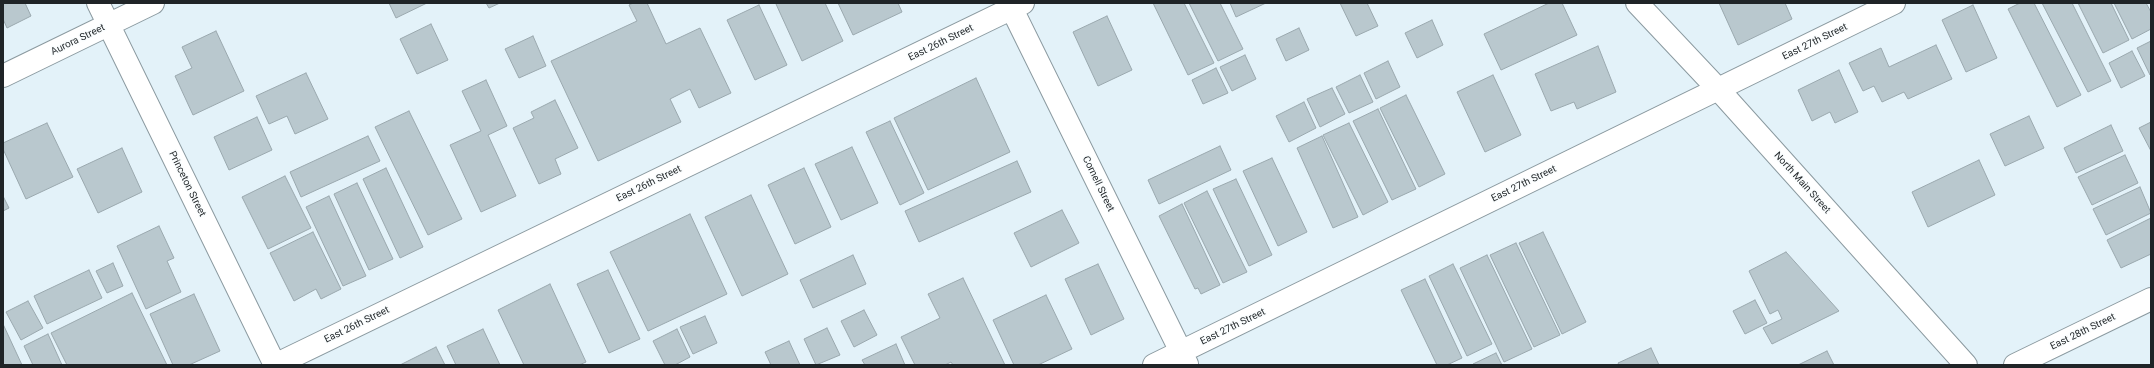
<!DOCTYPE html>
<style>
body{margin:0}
#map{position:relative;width:2154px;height:368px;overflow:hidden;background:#e3f2f9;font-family:Roboto,sans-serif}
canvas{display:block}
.frame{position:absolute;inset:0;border:4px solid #1f2427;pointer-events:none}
</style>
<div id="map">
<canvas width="2154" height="368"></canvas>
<div class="frame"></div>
</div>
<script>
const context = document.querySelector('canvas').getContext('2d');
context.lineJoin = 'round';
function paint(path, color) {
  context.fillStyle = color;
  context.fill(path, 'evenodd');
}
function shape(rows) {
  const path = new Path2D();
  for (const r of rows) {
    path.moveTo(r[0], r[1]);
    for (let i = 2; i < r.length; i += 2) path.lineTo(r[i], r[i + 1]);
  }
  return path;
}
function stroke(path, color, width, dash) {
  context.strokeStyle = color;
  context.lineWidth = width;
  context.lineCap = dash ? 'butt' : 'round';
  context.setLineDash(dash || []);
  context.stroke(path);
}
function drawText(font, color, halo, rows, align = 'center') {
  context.font = font + ' Roboto,sans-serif';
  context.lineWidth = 3;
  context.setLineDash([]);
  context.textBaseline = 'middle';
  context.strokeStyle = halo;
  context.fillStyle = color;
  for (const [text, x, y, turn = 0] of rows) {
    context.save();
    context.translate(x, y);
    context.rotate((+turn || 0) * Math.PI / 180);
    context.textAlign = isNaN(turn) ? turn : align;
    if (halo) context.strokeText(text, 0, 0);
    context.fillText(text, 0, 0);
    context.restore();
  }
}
const building = shape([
 [3,3,25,3,31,16,7,28,3,19,3,3],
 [389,3,427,3,396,18,389,3],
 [486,3,500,3,489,8,486,3],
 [633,3,647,3,666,44,700,28,731,93,699,108,690,89,670,99,681,122,598,161,551,61,637,21,629,5,633,3],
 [779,3,825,3,843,41,802,61,776,4,779,3],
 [838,3,898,3,902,12,853,35,838,3],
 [1153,3,1184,3,1214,63,1188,75,1153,3],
 [1189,3,1220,3,1243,49,1218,61,1189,3],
 [1230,3,1266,3,1236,17,1230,3],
 [1340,3,1367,3,1378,26,1356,36,1340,3],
 [1549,3,1562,3,1577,35,1501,70,1484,34,1549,3],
 [1719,3,1785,3,1792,19,1738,45,1719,3],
 [2020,3,2034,3,2081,95,2057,107,2008,9,2020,3],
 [2042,3,2072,3,2111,81,2088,92,2042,3],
 [2078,3,2111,3,2129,40,2103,53,2078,3],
 [2114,3,2146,3,2151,12,2151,29,2132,39,2114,3],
 [759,5,787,65,755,80,727,20,759,5],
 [1973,5,1997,58,1966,72,1942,20,1973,5],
 [1107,16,1132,70,1098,86,1073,32,1107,16],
 [1432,20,1443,45,1417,58,1405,33,1432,20],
 [431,24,448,60,417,74,400,39,431,24],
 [1299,28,1309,50,1286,61,1276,39,1299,28],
 [216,31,244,91,193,115,175,76,192,68,182,47,216,31],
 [533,36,546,66,519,78,505,49,533,36],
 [2151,41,2151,74,2150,75,2137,48,2151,41],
 [1936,45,1952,79,1908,99,1904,92,1882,102,1874,86,1863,91,1849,63,1881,48,1889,67,1936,45],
 [1598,46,1616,92,1577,109,1574,102,1551,111,1535,74,1598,46],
 [2132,51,2145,76,2121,88,2109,63,2132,51],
 [1245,55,1256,79,1232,91,1220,67,1245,55],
 [1388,61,1400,87,1376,99,1364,73,1388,61],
 [1216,68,1228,93,1203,104,1192,80,1216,68],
 [1839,70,1858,112,1835,123,1830,112,1812,121,1798,90,1839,70],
 [306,73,328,119,295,134,287,116,269,124,256,96,306,73],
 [1360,75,1373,102,1349,113,1336,87,1360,75],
 [1493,75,1521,135,1485,152,1457,92,1493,75],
 [976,78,1010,152,928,190,894,118,976,78],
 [486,80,507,126,488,135,516,196,481,212,450,145,481,131,462,91,486,80],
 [1332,88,1345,114,1320,127,1307,99,1332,88],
 [1406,95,1445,174,1419,187,1380,108,1406,95],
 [555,100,578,148,555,159,561,174,539,184,513,128,534,118,531,112,555,100],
 [1304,102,1316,128,1289,142,1276,116,1304,102],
 [1378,109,1416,189,1392,200,1353,121,1378,109],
 [409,111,462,219,428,235,375,127,409,111],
 [2029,116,2044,148,2005,166,1990,134,2029,116],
 [257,117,272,150,229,170,214,137,257,117],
 [890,121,924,193,900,205,866,132,890,121],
 [2151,122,2151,151,2139,128,2151,122],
 [47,123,73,177,26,199,3,149,3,143,47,123],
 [1349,123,1388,202,1363,215,1323,135,1349,123],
 [2111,125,2123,151,2076,173,2064,148,2111,125],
 [368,136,380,161,301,197,290,172,368,136],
 [1322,136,1358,217,1333,228,1297,148,1322,136],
 [1220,146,1231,170,1159,204,1148,180,1220,146],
 [852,147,878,203,841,220,815,164,852,147],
 [122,148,142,192,98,213,77,169,122,148],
 [2125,155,2138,183,2092,205,2078,177,2125,155],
 [1272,158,1307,232,1278,246,1243,171,1272,158],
 [1979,160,1995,195,1928,227,1912,192,1979,160],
 [1017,161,1031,192,919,242,905,211,1017,161],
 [386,168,423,247,400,258,363,179,386,168],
 [804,168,831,227,795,244,768,185,804,168],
 [285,176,311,228,268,249,242,197,285,176],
 [1236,179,1272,255,1249,266,1213,189,1236,179],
 [357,183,393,259,369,270,334,194,357,183],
 [2140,187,2151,213,2106,235,2093,209,2140,187],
 [1207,191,1247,272,1223,283,1184,203,1207,191],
 [751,195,788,274,742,296,705,217,751,195],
 [3,196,9,208,3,211,3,196],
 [329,196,366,276,343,286,306,207,329,196],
 [1182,204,1220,285,1201,294,1198,288,1195,289,1159,216,1182,204],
 [1062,210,1079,243,1031,267,1014,233,1062,210],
 [690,214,727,294,648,331,610,252,690,214],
 [2151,218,2151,254,2121,268,2107,240,2151,218],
 [159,226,174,258,167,261,181,292,146,309,117,246,159,226],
 [313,232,341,289,321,299,316,289,294,301,270,253,313,232],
 [1543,232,1586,322,1562,334,1519,243,1543,232],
 [1516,243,1560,335,1534,347,1490,255,1516,243],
 [1786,252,1839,311,1772,344,1763,328,1782,319,1778,310,1770,314,1749,271,1786,252],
 [853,255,866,284,813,308,800,280,853,255],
 [1487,255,1532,349,1504,362,1460,268,1487,255],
 [113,263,123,286,107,293,96,271,113,263],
 [1098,264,1124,319,1091,335,1065,279,1098,264],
 [1453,264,1492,344,1467,356,1429,276,1453,264],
 [89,270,102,298,47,324,34,296,89,270],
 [608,270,640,339,609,353,577,284,608,270],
 [963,278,1005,365,953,365,951,362,945,365,915,365,901,337,940,318,928,294,963,278],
 [1425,279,1462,358,1447,365,1437,365,1401,290,1425,279],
 [550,284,586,362,579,365,524,365,498,310,550,284],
 [132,293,167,365,67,365,51,333,132,293],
 [194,294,220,351,189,365,173,365,150,314,194,294],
 [1046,295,1072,349,1038,365,1014,365,993,320,1046,295],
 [1755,300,1767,323,1745,334,1733,311,1755,300],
 [28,301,43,328,21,340,6,312,28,301],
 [864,310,877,335,854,347,841,321,864,310],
 [705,316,717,343,693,354,680,327,705,316],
 [3,324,22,365,3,365,3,324],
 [827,328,840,355,816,365,804,339,827,328],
 [483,329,500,365,456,365,447,346,483,329],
 [677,329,690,357,675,365,665,365,653,341,677,329],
 [48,334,62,365,33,365,24,346,48,334],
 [789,341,800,365,771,365,765,352,789,341],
 [896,344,905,365,865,365,862,360,896,344],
 [436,347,445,365,400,365,436,347],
 [1651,348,1659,365,1619,365,1618,363,1651,348],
 [1827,351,1834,365,1798,365,1827,351],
 [1496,353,1502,365,1474,365,1473,364,1496,353]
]);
const minor = shape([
 [98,3,275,365],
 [1009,3,1187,364],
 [3,76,153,3],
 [275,365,1023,3],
 [1154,365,1894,3],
 [2015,365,2151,299]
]);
const secondary = shape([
 [1637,3,1718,89,1966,365]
]);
const streetNames = [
 ["Aurora Street",78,40,-26],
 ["East 27th Street",1815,42,-26],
 ["East 26th Street",941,43,-26],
 ["North Main Street",1802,183,48],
 ["Princeton Street",187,184,64],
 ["East 26th Street",649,184,-26],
 ["Cornell Street",1098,184,64],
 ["East 27th Street",1524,184,-26],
 ["East 26th Street",357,325,-26],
 ["East 27th Street",1233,327,-26],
 ["East 28th Street",2083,332,-26]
];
paint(building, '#b9c8ce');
stroke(building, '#9aa8ae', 1);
stroke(minor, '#8b9aa0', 24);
stroke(secondary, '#8b9aa0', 24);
stroke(minor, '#fff', 22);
stroke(secondary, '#fff', 22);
drawText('10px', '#1f2427', '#fafdfe', streetNames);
</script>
